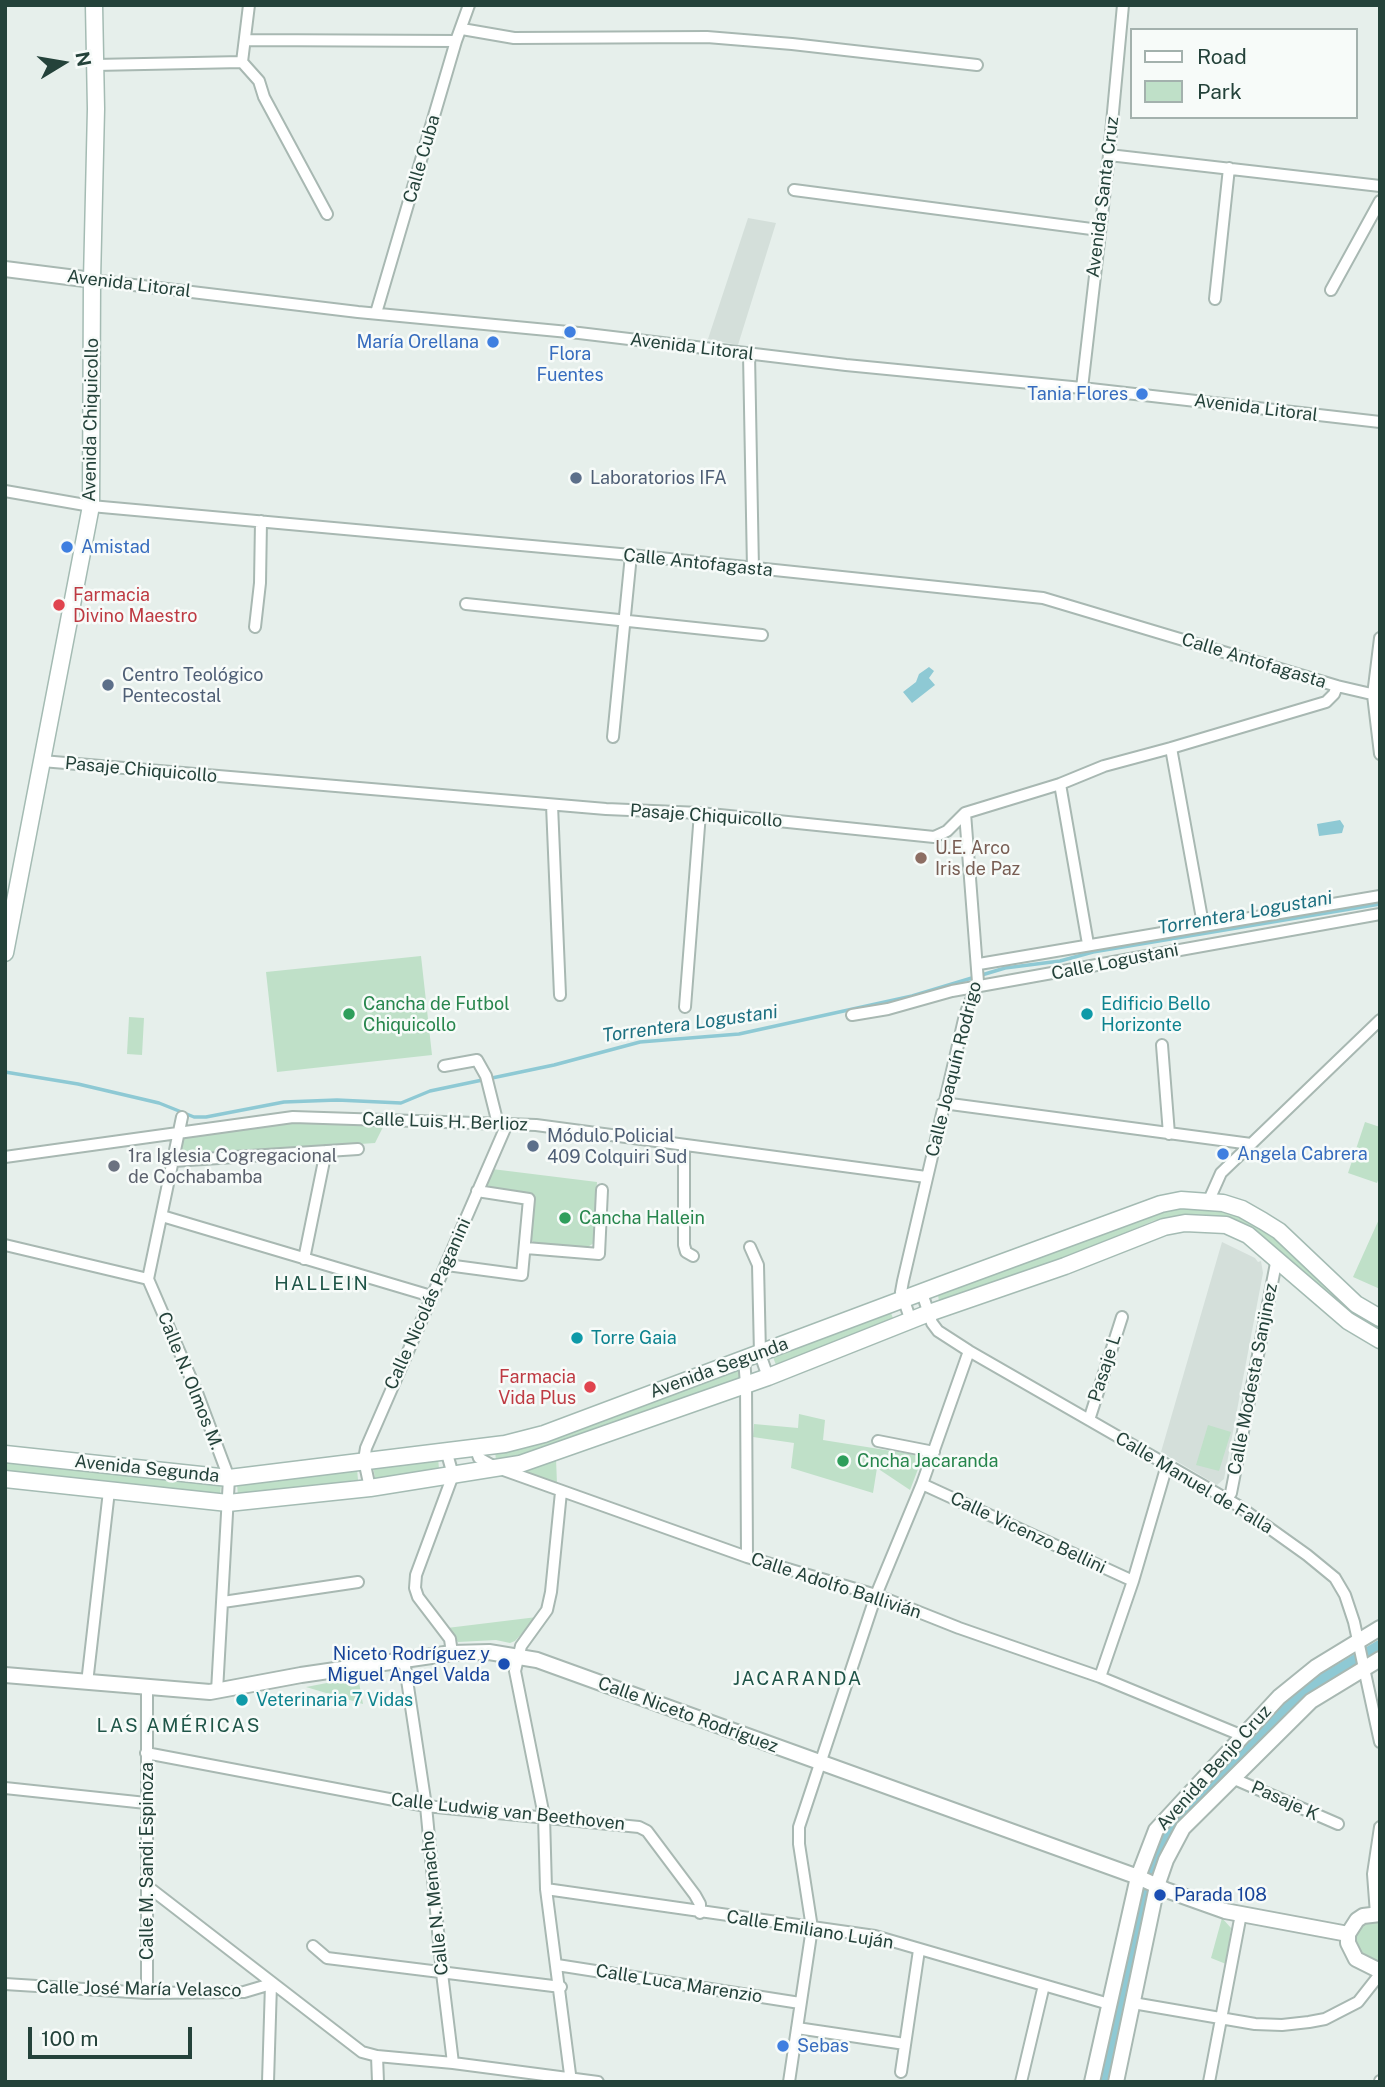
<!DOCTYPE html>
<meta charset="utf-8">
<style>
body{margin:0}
#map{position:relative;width:1385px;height:2087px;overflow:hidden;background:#e6efeb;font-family:"Public Sans",sans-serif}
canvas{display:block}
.frame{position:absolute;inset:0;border:7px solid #24423a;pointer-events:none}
.legend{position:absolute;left:1130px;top:28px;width:228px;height:91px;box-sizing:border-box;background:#f7fbf9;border:2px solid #a3b1ad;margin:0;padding:9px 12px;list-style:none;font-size:21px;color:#24423a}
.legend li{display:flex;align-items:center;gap:14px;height:35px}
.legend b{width:35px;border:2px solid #a3b1ad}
.north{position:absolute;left:28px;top:28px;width:70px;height:70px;-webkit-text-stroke:5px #f7fbf9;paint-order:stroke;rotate:79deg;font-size:19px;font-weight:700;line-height:28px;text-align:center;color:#24423a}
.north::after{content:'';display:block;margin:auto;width:24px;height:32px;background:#24423a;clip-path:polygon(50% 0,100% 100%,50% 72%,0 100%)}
.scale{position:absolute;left:28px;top:2027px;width:164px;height:32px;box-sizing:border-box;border:4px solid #24423a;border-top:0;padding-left:9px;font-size:21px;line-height:24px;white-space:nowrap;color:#24423a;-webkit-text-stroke:5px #f7fbf9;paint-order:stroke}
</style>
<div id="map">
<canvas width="1385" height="2087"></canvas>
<div class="frame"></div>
<ul class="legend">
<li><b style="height:9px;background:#fff"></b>Road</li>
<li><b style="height:19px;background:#bfe0c8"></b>Park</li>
</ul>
<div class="north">N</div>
<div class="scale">100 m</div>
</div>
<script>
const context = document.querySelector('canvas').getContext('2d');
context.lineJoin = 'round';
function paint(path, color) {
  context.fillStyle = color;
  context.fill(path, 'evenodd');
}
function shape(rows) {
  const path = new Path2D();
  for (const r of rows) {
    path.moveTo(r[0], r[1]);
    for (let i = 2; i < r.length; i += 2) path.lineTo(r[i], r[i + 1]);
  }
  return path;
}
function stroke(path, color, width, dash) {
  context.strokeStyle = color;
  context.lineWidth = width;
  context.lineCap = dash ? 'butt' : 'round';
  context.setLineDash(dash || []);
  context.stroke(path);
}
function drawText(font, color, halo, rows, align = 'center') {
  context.font = font + ' "Public Sans",sans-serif';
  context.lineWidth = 5;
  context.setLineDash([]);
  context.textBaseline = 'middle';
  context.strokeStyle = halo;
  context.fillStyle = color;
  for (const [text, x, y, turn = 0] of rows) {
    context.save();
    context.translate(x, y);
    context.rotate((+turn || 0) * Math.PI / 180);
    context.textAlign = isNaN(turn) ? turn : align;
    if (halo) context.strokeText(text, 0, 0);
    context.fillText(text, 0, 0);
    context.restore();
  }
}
const built = shape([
 [748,218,776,223,738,345,708,339],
 [1222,1242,1255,1258,1258,1262,1261,1261,1263,1273,1224,1479,1217,1485,1161,1452]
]);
const green = shape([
 [421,956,432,1055,277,1072,266,972],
 [129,1017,144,1018,142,1055,127,1054],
 [287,1121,315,1124,321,1121,385,1123,375,1143,184,1156,180,1153,182,1138],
 [1365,1122,1380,1127,1380,1175,1377,1183,1348,1173],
 [492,1169,597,1182,594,1243,586,1248,534,1243,530,1238,531,1196,525,1192,488,1190,485,1182],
 [1177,1208,1214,1209,1245,1218,1261,1227,1380,1325,1380,1332,1359,1321,1327,1296,1257,1231,1227,1218,1207,1215,1185,1214,1153,1221,1063,1259,942,1302,939,1301,938,1295,1157,1213],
 [1380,1217,1380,1289,1353,1277],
 [891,1313,894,1321,776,1365,773,1357],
 [739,1368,740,1378,523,1457,496,1461,495,1450],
 [799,1414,825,1420,823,1440,923,1456,910,1490,877,1468,873,1493,791,1468,794,1443,753,1437,754,1424,798,1428],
 [1208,1425,1231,1432,1219,1471,1196,1465],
 [438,1457,439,1469,375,1478,373,1466],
 [556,1458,557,1484,523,1471],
 [5,1461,221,1485,220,1496,5,1472],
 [357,1468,358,1480,238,1496,237,1484],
 [537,1617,515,1641,510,1643,496,1640,458,1642,447,1628],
 [358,1677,363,1704,306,1687],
 [1222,1918,1231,1928,1226,1964,1211,1958],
 [1369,1922,1380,1923,1380,1964,1359,1953,1355,1946,1355,1932,1359,1926]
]);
const water = shape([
 [929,667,934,671,929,678,935,685,912,703,903,692,916,682,919,674],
 [1340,820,1344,826,1342,833,1319,836,1317,824]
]);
const stream = shape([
 [5,1072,78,1084,159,1103,194,1117,206,1117,284,1102,337,1100,401,1103,430,1091,554,1065,640,1042,739,1034,912,996,1005,968,1060,961,1093,952,1380,904]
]);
const canal = shape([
 [1104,2082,1149,1867,1163,1837,1175,1821,1286,1705,1307,1689,1380,1646]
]);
const minor = shape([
 [249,5,242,62,259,81,264,97,327,214],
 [462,29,514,38,707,37,792,44,977,65],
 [245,40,456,41],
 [95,65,242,62],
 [1109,155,1380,186],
 [794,190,1099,230],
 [92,280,358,312,579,333,846,365,1082,388,1380,422],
 [1331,290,1380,201],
 [1215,299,1229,168],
 [376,313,456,41,469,5],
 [749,354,753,569],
 [1082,388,1109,155,1123,5],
 [5,491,91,506,631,555,1043,598,1337,686,1380,696],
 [466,604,762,635],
 [255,627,260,583,261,521],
 [1380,638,1373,695,1380,754],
 [613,737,631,555],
 [1171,748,1203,924],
 [42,761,606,809,700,813,934,837,947,831,965,813,1060,784,1104,766,1171,748,1326,702,1334,694,1337,686],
 [1060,784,1088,944],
 [552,805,560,995],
 [979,964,1380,896],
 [685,1007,700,813],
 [852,1015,888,1009,952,991,1380,914],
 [1162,1045,1169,1134],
 [444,1066,477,1060,486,1076,498,1124],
 [943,1103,1251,1144],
 [182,1117,148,1279,196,1390,229,1478,217,1691],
 [684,1146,684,1245,686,1252,693,1256],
 [5,1157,293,1117,536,1125,926,1177],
 [173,1161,358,1149],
 [1209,1200,1221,1173,1380,1020],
 [162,1216,431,1296],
 [5,1245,148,1279],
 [750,1247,758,1265,760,1354,768,1377],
 [526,1248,599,1254,602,1190],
 [304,1259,326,1151],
 [447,1265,522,1275,529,1199,477,1191],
 [922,1293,932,1323,938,1331,969,1351,1237,1505,1307,1555,1335,1578,1345,1595,1354,1622,1380,1742],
 [911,1321,901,1292,903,1281,965,1015,978,982,965,813],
 [744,1359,746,1384,747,1557],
 [1089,1420,1122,1317],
 [878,1441,934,1452],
 [475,1447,479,1458,495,1467,747,1557,876,1595,959,1628,1100,1677,1243,1736],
 [446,1450,453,1475,416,1575,415,1588,418,1597,450,1639,452,1653],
 [922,1484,1133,1581],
 [370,1488,364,1460,366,1448,507,1124],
 [561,1492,551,1592,547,1610,521,1646,515,1671,544,1816,546,1889,571,2082],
 [1227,1499,1231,1493,1277,1258],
 [223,1602,358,1582],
 [404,1660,426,1806,442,1973,453,2063],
 [1100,1677,1133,1581,1167,1465],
 [87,1683,109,1491],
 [146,1753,426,1806,639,1827,647,1831,695,1895,700,1904,700,1913],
 [1232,1778,1338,1824],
 [5,1788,146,1803],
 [147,1886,362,2052,377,2056,453,2063,598,2082],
 [546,1889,875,1936,1109,2004],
 [1376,1914,1373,1874,1380,1827],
 [313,1946,327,1958,561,1987],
 [557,1965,800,2003],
 [5,1984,147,1993,244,1992,271,1984],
 [147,1993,147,1688],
 [1133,2003,1255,2024,1282,2025,1309,2022,1325,2019,1358,2002,1380,1974],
 [797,2028,905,2044],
 [377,2056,378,2082],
 [901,2072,919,1950],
 [268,2082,271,1984],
 [789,2082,812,1928,799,1844,799,1827,876,1595,922,1484,969,1351],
 [1021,2082,1044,1985],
 [1209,2082,1241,1914],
 [1380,2082,1380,2081]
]);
const tertiary = shape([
 [5,269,92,280],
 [5,1675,210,1692,301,1675,452,1653,489,1652,537,1660,1138,1877,1166,1890,1225,1911,1348,1934],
 [1380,1914,1363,1916,1357,1920,1348,1934,1348,1943,1356,1959,1380,1971],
 [1092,2082,1138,1877,1156,1830,1279,1697,1316,1667,1380,1628],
 [1116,2082,1157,1886,1166,1860,1183,1828,1311,1701,1380,1659]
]);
const secondary = shape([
 [5,953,91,506,92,280,96,109,94,5],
 [5,1454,229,1478,505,1444,544,1434,941,1285,1161,1204,1181,1200,1223,1203,1242,1209,1263,1221,1279,1231,1356,1304,1380,1318],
 [5,1479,228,1503,370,1488,520,1464,768,1377,929,1313,1065,1266,1164,1227,1185,1223,1226,1225,1248,1235,1348,1321,1380,1340]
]);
const markers = [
 [570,332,7,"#3f7fe0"],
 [493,342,7,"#3f7fe0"],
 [1142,394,7,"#3f7fe0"],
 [576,478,7,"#5c6f8a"],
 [67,547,7,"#3f7fe0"],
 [59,605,7,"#e0444e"],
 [108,685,7,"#5c6f8a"],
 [921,858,7,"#8d6e63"],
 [349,1014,7,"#2e9e5b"],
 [1087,1014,7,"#0f9aa8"],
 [533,1146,7,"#5c6f8a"],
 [1223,1154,7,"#3f7fe0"],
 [114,1166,7,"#6b7280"],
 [565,1218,7,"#2e9e5b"],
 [577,1338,7,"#0f9aa8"],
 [590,1387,7,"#e0444e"],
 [843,1461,7,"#2e9e5b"],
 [504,1664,7,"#1a4fb4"],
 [242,1700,7,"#0f9aa8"],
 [1160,1895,7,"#1a4fb4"],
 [783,2046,7,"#3f7fe0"]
];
const streetNames = [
 ["Calle Cuba",422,159,-74],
 ["Avenida Santa Cruz",1103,197,-83],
 ["Avenida Litoral",129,284,7],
 ["Avenida Litoral",692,347,7],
 ["Avenida Litoral",1256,408,7],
 ["Avenida Chiquicollo",91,420,-89],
 ["Calle Antofagasta",698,563,6],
 ["Calle Antofagasta",1254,661,17],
 ["Pasaje Chiquicollo",141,770,5],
 ["Pasaje Chiquicollo",706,816,4],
 ["Calle Logustani",1115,962,-11],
 ["Calle Joaquín Rodrigo",954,1069,-76],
 ["Calle Luis H. Berlioz",445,1122,2],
 ["Calle Nicolás Paganini",428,1304,-66],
 ["Avenida Segunda",719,1368,-20],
 ["Pasaje L",1105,1368,-72],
 ["Calle Modesta Sanjinez",1253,1379,-79],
 ["Calle N. Olmos M.",190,1381,68],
 ["Avenida Segunda",147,1469,6],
 ["Calle Manuel de Falla",1194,1483,31],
 ["Calle Vicenzo Bellini",1028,1533,25],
 ["Calle Adolfo Ballivián",836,1586,18],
 ["Calle Niceto Rodríguez",688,1715,20],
 ["Avenida Benjo Cruz",1214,1768,-48],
 ["Pasaje K",1285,1801,24],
 ["Calle Ludwig van Beethoven",508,1812,6],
 ["Calle M. Sandi Espinoza",147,1861,-90],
 ["Calle N. Menacho",435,1903,-96],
 ["Calle Emiliano Luján",810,1930,9],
 ["Calle Luca Marenzio",679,1984,9],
 ["Calle José María Velasco",139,1989,1]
];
const shopNames = [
 ["María Orellana",479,342,"right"],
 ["Flora",570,354,"center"],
 ["Fuentes",570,375,"center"],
 ["Tania Flores",1128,394,"right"],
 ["Amistad",81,547],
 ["Angela Cabrera",1237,1154],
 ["Sebas",797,2046]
];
const serviceNames = [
 ["Laboratorios IFA",590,478],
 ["Centro Teológico",122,675],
 ["Pentecostal",122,696],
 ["Módulo Policial",547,1136],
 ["409 Colquiri Sud",547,1157]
];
const healthNames = [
 ["Farmacia",73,595],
 ["Divino Maestro",73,616],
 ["Farmacia",576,1377,"right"],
 ["Vida Plus",576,1398,"right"]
];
const educationNames = [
 ["U.E. Arco",935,848],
 ["Iris de Paz",935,869]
];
const leisureNames = [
 ["Cancha de Futbol",363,1004],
 ["Chiquicollo",363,1025],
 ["Cancha Hallein",579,1218],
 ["Cncha Jacaranda",857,1461]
];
const cultureNames = [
 ["Edificio Bello",1101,1004],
 ["Horizonte",1101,1025],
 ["Torre Gaia",591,1338],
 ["Veterinaria 7 Vidas",256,1700]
];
const worshipNames = [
 ["1ra Iglesia Cogregacional",128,1156],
 ["de Cochabamba",128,1177]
];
const transitNames = [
 ["Niceto Rodríguez y",490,1654],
 ["Miguel Angel Valda",490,1675],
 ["Parada 108",1174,1895,"left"]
];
const waterNames = [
 ["Torrentera Logustani",1245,913,-10],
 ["Torrentera Logustani",690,1024,-8]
];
const neighbourhoodNames = [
 ["HALLEIN",322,1284],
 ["JACARANDA",798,1679],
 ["LAS AMÉRICAS",179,1726]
];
paint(built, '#d4dfda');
paint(green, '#bfe0c8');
paint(water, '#8ec9d4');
stroke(stream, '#8ec9d4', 3.5);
stroke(canal, '#8ec9d4', 12);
stroke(minor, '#a8b8b2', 14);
stroke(tertiary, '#a8b8b2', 18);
stroke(secondary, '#a4bbb3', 19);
stroke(minor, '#fff', 10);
stroke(tertiary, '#fff', 14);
stroke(secondary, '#fff', 16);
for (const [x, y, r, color] of markers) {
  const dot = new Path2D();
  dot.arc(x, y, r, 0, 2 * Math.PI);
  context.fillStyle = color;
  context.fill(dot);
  stroke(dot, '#f7fbf9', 2.5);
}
drawText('18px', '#24423a', '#f7fbf9', streetNames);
drawText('18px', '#366cbe', '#f7fbf9', shopNames, 'left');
drawText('18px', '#4e5e75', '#f7fbf9', serviceNames, 'left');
drawText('18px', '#be3a42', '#f7fbf9', healthNames, 'left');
drawText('18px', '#785e54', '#f7fbf9', educationNames, 'left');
drawText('18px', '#27864d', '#f7fbf9', leisureNames, 'left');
drawText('18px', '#0d838f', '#f7fbf9', cultureNames, 'left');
drawText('18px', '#5b616d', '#f7fbf9', worshipNames, 'left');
drawText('18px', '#164399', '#f7fbf9', transitNames, 'right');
drawText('italic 19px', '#1c6f80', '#f7fbf9', waterNames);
context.letterSpacing = '2px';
drawText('19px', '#1f5548', '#f7fbf9', neighbourhoodNames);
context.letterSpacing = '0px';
</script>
